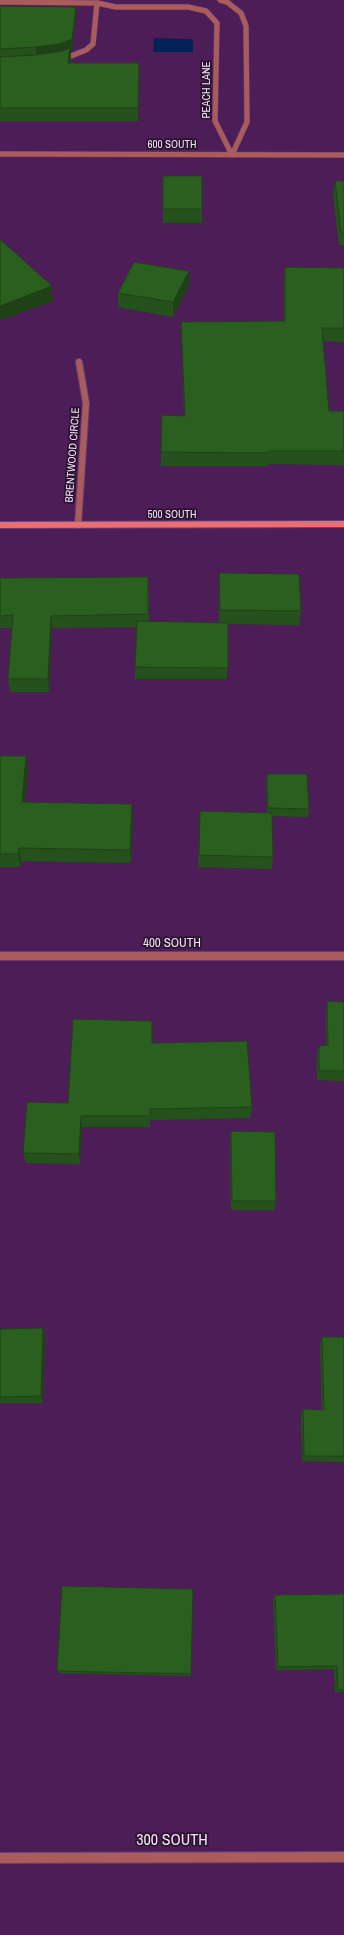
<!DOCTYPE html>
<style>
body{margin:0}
canvas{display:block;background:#4d1d57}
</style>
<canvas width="344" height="1935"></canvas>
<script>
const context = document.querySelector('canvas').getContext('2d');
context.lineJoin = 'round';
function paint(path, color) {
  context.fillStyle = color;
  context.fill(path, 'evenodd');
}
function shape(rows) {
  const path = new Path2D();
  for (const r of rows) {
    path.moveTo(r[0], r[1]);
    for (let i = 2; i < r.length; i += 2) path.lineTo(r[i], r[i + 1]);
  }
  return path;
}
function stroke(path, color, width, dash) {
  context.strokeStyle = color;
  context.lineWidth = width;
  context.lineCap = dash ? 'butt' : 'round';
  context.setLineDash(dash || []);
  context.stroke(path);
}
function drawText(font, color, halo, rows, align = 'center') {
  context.font = font + ' "Archivo Narrow",sans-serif';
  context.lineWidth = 3.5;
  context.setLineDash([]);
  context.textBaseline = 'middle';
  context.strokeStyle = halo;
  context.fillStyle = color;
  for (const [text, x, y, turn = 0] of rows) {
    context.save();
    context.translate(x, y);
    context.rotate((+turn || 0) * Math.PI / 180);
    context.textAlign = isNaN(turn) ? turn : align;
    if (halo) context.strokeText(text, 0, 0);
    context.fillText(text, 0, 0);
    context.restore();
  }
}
const water = shape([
 [154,38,193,39,193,52,153,52]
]);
const lane = shape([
 [61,60,86,50,93,44,97,3]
]);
const streetFar3 = shape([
 [220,0,227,2,241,13,246,26,247,122,232,155],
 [0,2,97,3,116,7,188,7,206,11,217,23,215,121,232,155],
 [0,154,344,155]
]);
const streetFar2 = shape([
 [78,525,86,403,79,362]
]);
const streetFar1 = shape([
 [0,956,344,956]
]);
const street = shape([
 [0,1858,344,1857]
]);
const secondary = shape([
 [0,525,344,524]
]);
const wall = shape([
 [0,6,76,19,72,51,71,52,71,63,139,63,138,121,0,121],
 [163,176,202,209,202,223,163,223],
 [335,181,344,181,344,245,339,245,333,194],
 [285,267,344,268,344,342,323,341,329,411,344,411,344,465,268,464,268,466,161,466,161,452,184,416,181,322,284,321,284,280],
 [189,285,173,317,118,307,118,293],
 [219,573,301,611,299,625,228,624,227,679,135,679,135,667,137,627,52,628,49,692,10,692,8,679,12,628,0,628,0,578,148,577,149,621,219,622],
 [0,756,28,769,25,802,133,817,131,863,21,861,20,867,0,867],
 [267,774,309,809,308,817,272,816,273,857,272,869,198,867,200,811,267,813,266,782],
 [327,1001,344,1002,344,1081,317,1080,317,1055,319,1046,326,1045,326,1011],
 [153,1033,152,1043,252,1107,250,1118,150,1120,150,1127,82,1127,80,1164,26,1163,23,1153,68,1103],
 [231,1131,276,1201,274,1210,231,1210,230,1141],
 [43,1328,45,1336,43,1403,0,1403,0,1329],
 [322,1337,344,1337,344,1462,302,1461,301,1415,303,1409,322,1410,320,1344],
 [344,1594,344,1692,335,1692,334,1669,276,1670,273,1599,275,1595],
 [57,1671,191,1674,191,1676,59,1673]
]);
const shadedWall = shape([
 [76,7,76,19,72,51,71,52,71,61,69,76,37,60,36,47],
 [139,63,139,76,138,121,138,108],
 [189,271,189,285,173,317,173,302],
 [52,286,53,301,0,320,0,306],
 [51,616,52,628,49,692,48,679],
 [26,756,28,769,24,815,22,802],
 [132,804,133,817,131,863,130,850],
 [19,848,21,861,20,867,18,854],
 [81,1116,82,1127,80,1164,79,1154],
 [43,1328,45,1336,43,1403,41,1396]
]);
const building = shape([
 [0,6,76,7,72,39,60,44,36,47,0,49,0,6],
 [70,48,68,63,139,63,138,108,0,108,0,57,36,55,62,51,70,48],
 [163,176,202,176,202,209,163,209,163,176],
 [335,181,344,181,344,232,341,232,335,181],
 [0,240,1,240,52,286,0,306,0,240],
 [134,262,189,271,173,302,118,293,134,262],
 [285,267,344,268,344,328,322,328,329,411,344,411,344,451,269,451,269,453,161,452,162,415,185,416,181,322,285,321,285,267],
 [219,573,299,574,301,611,220,610,219,573],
 [148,577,148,614,51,616,48,679,8,679,13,615,0,616,0,578,148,577],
 [137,621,228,623,228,668,135,667,137,621],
 [0,756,26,756,22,802,132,804,130,850,19,848,18,854,0,854,0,756],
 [267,774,307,774,309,809,268,808,267,774],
 [200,811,272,813,273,857,199,855,200,811],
 [327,1001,344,1002,344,1071,319,1071,319,1046,328,1045,327,1001],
 [73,1019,152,1021,152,1043,247,1041,252,1107,150,1109,150,1116,81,1116,79,1154,23,1153,27,1102,68,1103,73,1019],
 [231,1131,275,1132,276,1201,232,1201,231,1131],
 [43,1328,41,1396,0,1397,0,1329,43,1328],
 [322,1337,344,1337,344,1456,304,1456,303,1409,324,1410,322,1337],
 [62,1586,193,1589,191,1674,57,1671,62,1586],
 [344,1594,344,1690,338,1690,337,1666,278,1667,275,1595,344,1594]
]);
const farStreetnames = [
 ["PEACH LANE",207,90,-90],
 ["600 SOUTH",172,145],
 ["BRENTWOOD CIRCLE",73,455,-86],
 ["500 SOUTH",172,515]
];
const streetNames = [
 ["400 SOUTH",172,944]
];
const nearStreetnames = [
 ["300 SOUTH",172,1841]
];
paint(water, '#042256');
stroke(lane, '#683d72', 6);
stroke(streetFar3, '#683d72', 6);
stroke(streetFar2, '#683d72', 8);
stroke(streetFar1, '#683d72', 10);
stroke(street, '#683d72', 12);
stroke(secondary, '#683d72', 8);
stroke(lane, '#aa5c5d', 5);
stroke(streetFar3, '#aa5c5d', 5);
stroke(streetFar2, '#aa5c5d', 6);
stroke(streetFar1, '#aa5c5d', 8);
stroke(street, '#aa5c5d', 10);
stroke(secondary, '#eb6e72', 6);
paint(wall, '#25521c');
paint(shadedWall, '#1e4216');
paint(building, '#2b5f20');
stroke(building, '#1e4216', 1);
drawText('11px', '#f8e2fd', '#28132c', farStreetnames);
drawText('13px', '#f8e2fd', '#28132c', streetNames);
drawText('16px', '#f8e2fd', '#28132c', nearStreetnames);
</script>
